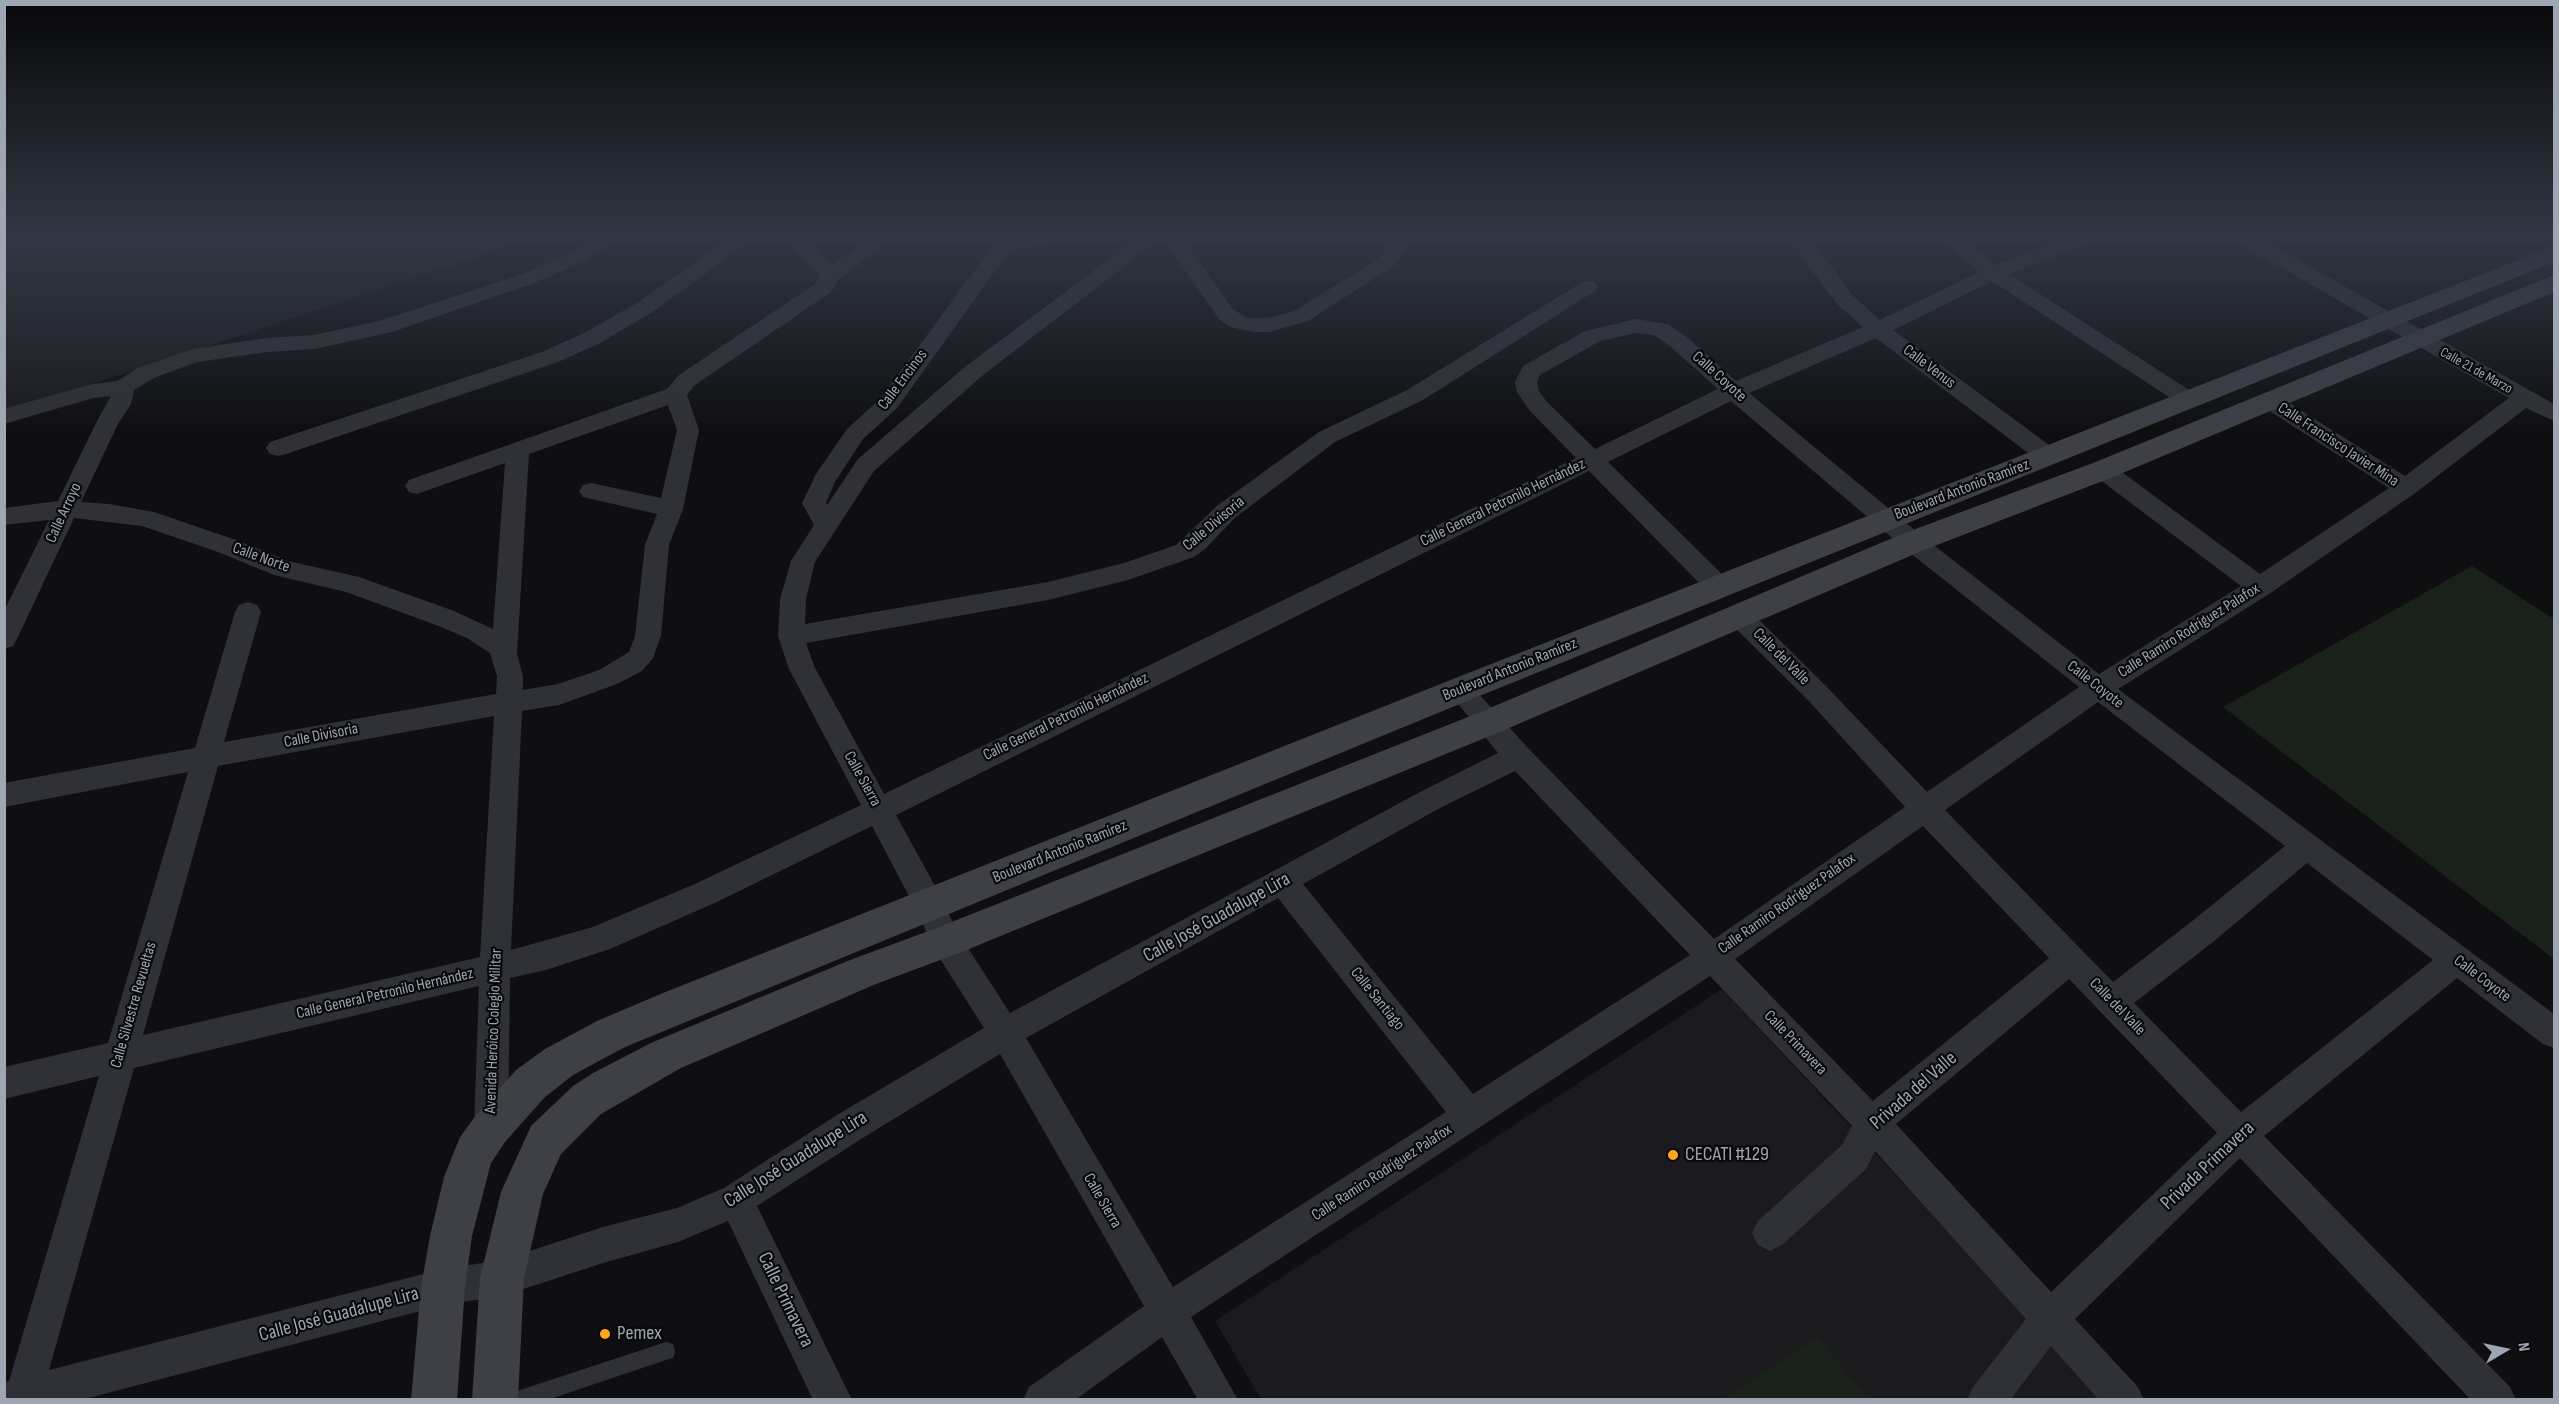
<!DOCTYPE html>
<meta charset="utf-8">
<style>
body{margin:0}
#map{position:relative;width:2559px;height:1404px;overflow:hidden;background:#0f0f11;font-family:"Sofia Sans Condensed",sans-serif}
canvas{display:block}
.frame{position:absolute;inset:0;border:6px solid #9fa6b3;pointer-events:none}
.north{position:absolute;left:2475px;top:1320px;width:60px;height:60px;-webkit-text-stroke:4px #0a0a0c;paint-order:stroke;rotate:81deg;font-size:16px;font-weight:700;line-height:24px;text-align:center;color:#9fa6b3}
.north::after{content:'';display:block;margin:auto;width:21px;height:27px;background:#9fa6b3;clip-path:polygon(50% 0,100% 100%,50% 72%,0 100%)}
</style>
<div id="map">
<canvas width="2559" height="1404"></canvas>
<div class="frame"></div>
<div class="north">N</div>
</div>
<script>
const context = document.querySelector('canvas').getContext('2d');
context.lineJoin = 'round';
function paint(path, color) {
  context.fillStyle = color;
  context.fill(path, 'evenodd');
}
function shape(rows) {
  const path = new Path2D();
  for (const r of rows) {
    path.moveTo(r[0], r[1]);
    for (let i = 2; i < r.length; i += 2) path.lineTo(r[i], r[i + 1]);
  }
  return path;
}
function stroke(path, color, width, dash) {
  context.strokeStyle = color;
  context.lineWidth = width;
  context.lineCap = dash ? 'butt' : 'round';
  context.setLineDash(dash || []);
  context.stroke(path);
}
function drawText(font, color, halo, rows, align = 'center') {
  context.font = font + ' "Sofia Sans Condensed",sans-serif';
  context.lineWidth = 4.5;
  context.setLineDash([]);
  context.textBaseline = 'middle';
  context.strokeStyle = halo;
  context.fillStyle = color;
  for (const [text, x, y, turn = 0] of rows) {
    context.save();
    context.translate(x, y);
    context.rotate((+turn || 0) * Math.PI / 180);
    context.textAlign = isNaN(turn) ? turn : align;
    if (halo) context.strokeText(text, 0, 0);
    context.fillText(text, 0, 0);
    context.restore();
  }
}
const built = shape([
 [5,237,536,237,161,362,5,411],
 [1722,989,2105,1399,1261,1399,1215,1321]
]);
const green = shape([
 [2472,566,2554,619,2554,959,2223,707],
 [1817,1337,1869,1399,1724,1399]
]);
const service = shape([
 [666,1342,673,1344,675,1351,673,1358,666,1360,547,1400,508,1400,510,1393,517,1391,666,1342]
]);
const minor = shape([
 [597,237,622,237,587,260,537,282,392,332,314,349,267,352,197,362,154,378,134,390,131,404,118,424,81,502,109,504,154,512,236,540,288,561,359,577,454,611,493,629,505,463,417,494,409,492,405,486,409,480,667,389,679,375,815,284,819,275,781,237,803,237,832,265,870,237,893,237,839,279,831,292,695,385,687,395,699,430,683,509,669,545,661,636,653,658,642,671,617,684,559,705,522,711,511,950,593,927,697,883,861,805,789,669,778,636,780,599,791,561,814,525,802,503,816,474,847,429,881,398,999,237,1065,237,1062,241,1055,243,1010,250,897,408,863,439,835,482,826,503,827,505,858,459,966,366,1139,237,1162,237,982,376,874,471,815,562,806,599,805,624,1048,582,1124,563,1176,545,1218,505,1319,432,1407,390,1581,283,1588,281,1595,283,1598,287,1595,291,1423,400,1335,442,1236,517,1205,549,1194,557,1128,580,1048,600,806,643,815,668,884,794,1576,458,1530,411,1517,392,1515,382,1523,366,1585,331,1636,319,1668,324,1687,337,1736,381,1863,327,1838,305,1823,286,1789,237,1809,237,1852,295,1880,320,1979,272,1940,237,1962,237,1996,265,2069,237,2098,237,2095,241,2009,274,2197,395,2200,400,2197,405,2189,407,2181,405,1992,281,1893,330,2056,450,2060,456,2056,462,2048,464,2040,462,1876,338,1749,393,1922,536,2099,674,2241,586,2095,476,2091,470,2095,464,2103,462,2111,464,2260,574,2389,488,2262,406,2259,401,2262,396,2270,394,2278,396,2405,476,2509,398,2235,241,2232,237,2257,237,2554,404,2554,421,2526,408,2414,494,2269,594,2118,689,2554,1014,2554,1048,2543,1044,2457,978,2264,1136,2510,1387,2516,1400,2471,1400,2240,1158,2075,1319,2138,1387,2144,1400,2099,1400,2051,1346,2010,1400,1967,1400,1973,1387,2026,1319,1875,1151,1866,1169,1782,1245,1770,1251,1758,1245,1752,1233,1758,1221,1842,1145,1852,1126,1710,976,1191,1317,1238,1400,1198,1400,1162,1337,1075,1400,1023,1400,1029,1387,1144,1306,1000,1054,861,1139,757,1206,852,1400,813,1400,728,1221,678,1242,603,1263,502,1296,443,1305,81,1400,4,1400,4,1382,9,1381,99,1076,4,1099,4,1067,108,1043,188,772,4,807,4,783,195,748,235,612,239,605,248,602,257,605,261,612,224,742,496,694,497,676,490,653,467,638,436,625,346,592,274,575,218,552,142,526,74,518,17,639,13,646,4,649,4,611,49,520,4,525,4,508,58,501,96,423,111,396,93,398,4,424,4,409,92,384,117,381,138,368,193,349,267,338,314,335,379,321,523,274,573,252,597,237],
 [1636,333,1654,335,1671,347,1718,389,1595,449,1546,401,1539,391,1537,382,1540,375,1600,341,1636,333],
 [1731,401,1904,548,2079,687,1927,792,1825,685,1747,608,1738,605,1729,608,1725,615,1729,622,1807,699,1905,807,1714,939,1528,748,1469,683,1460,680,1451,683,1447,690,1498,753,1420,792,1010,1013,957,931,940,895,896,815,1589,471,1710,594,1719,596,1728,594,1732,587,1728,580,1608,462,1731,401],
 [668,405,677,430,661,498,591,483,583,485,579,491,583,497,657,514,645,545,635,636,629,652,599,670,558,684,523,690,523,676,517,654,529,454,668,405],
 [2098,702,2285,846,2191,922,2113,982,1945,810,2098,702],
 [494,716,480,957,143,1035,218,766,494,716],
 [1515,771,1690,955,1473,1094,1303,884,1440,808,1515,771],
 [872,826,917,911,935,951,984,1028,837,1115,724,1188,677,1208,603,1227,502,1260,443,1269,49,1370,134,1068,479,986,474,1128,479,1140,491,1144,503,1140,508,1128,510,978,546,970,610,949,719,901,872,826],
 [1923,826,2049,958,1873,1101,1735,959,1923,826],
 [2307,863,2433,960,2241,1112,2134,1003,2213,942,2307,863],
 [1278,898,1446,1112,1173,1287,1026,1038,1278,898],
 [2069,979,2217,1133,2051,1292,1896,1124,2069,979],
 [732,237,756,237,651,313,600,343,558,362,286,454,278,456,270,454,266,448,270,442,542,352,584,333,637,303,732,237],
 [1162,237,1182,237,1233,309,1245,317,1253,318,1268,318,1294,311,1378,259,1386,248,1385,237,1405,237,1406,249,1392,267,1308,321,1269,332,1253,332,1230,327,1219,319,1162,237]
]);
const secondary = shape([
 [2554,246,2554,262,1472,699,625,1047,573,1075,544,1098,505,1142,491,1163,472,1236,465,1287,457,1400,411,1400,421,1287,430,1236,444,1177,460,1137,477,1114,516,1070,545,1049,597,1021,663,993,1448,681,2554,246],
 [2554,275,2554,292,2113,477,1924,550,1502,731,959,953,876,984,681,1068,601,1114,561,1154,543,1194,524,1278,518,1400,472,1400,480,1278,501,1192,531,1126,573,1086,593,1073,653,1042,850,960,934,929,1478,713,1902,534,2093,463,2554,275]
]);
const markers = [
 [1673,1155,6,"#ffa819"],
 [605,1334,6,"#ffa819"]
];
const farStreetnames = [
 ["Calle 21 de Marzo",2476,371,29]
];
const streetNames = [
 ["Calle Venus",1929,367,37],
 ["Calle Coyote",1719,377,42],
 ["Calle Encinos",903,380,-53],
 ["Calle Francisco Javier Mina",2338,445,33],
 ["Boulevard Antonio Ramírez",1962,490,-21],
 ["Calle General Petronilo Hernández",1503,503,-26],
 ["Calle Arroyo",64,513,-65],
 ["Calle Divisoria",1214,524,-40],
 ["Calle Norte",261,558,20],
 ["Calle Ramiro Rodríguez Palafox",2189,631,-32],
 ["Calle del Valle",1781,657,45],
 ["Boulevard Antonio Ramírez",1510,670,-22],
 ["Calle Coyote",2095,685,38],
 ["Calle General Petronilo Hernández",1066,717,-26],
 ["Calle Divisoria",321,736,-11],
 ["Calle Sierra",862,779,61],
 ["Boulevard Antonio Ramírez",1060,852,-22],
 ["Calle Ramiro Rodríguez Palafox",1787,904,-35],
 ["Calle Coyote",2482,979,37],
 ["Calle General Petronilo Hernández",385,994,-13],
 ["Calle Santiago",1377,999,51],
 ["Calle Silvestre Revueltas",134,1005,-74],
 ["Calle del Valle",2117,1007,46],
 ["Avenida Heróico Colegio Militar",494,1031,-88],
 ["Calle Primavera",1795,1043,46],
 ["Calle Ramiro Rodríguez Palafox",1382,1173,-33],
 ["Calle Sierra",1102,1201,60]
];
const nearStreetnames = [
 ["Calle José Guadalupe Lira",1217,918,-29],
 ["Privada del Valle",1914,1091,-41],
 ["Calle José Guadalupe Lira",796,1160,-32],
 ["Privada Primavera",2208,1166,-43],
 ["Calle Primavera",785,1300,64],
 ["Calle José Guadalupe Lira",339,1315,-15]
];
const nearPoinames = [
 ["CECATI #129",1685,1155],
 ["Pemex",617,1334]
];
paint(built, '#1b1b1e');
paint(green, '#1a211a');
paint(service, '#303136');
paint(minor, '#303136');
paint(secondary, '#3e4046');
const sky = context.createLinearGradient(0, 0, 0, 434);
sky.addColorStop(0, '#080809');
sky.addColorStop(0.55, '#313743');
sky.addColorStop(1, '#31374300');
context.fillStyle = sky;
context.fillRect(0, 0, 2559, 434);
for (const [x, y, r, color] of markers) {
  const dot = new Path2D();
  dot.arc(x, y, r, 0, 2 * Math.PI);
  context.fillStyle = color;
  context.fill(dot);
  stroke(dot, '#0a0a0c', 2);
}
drawText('14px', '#9fa6b3', '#0a0a0c', farStreetnames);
drawText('16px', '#9fa6b3', '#0a0a0c', streetNames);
drawText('20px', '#9fa6b3', '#0a0a0c', nearStreetnames);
drawText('20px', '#9fa6b3', '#0a0a0c', nearPoinames, 'left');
</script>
